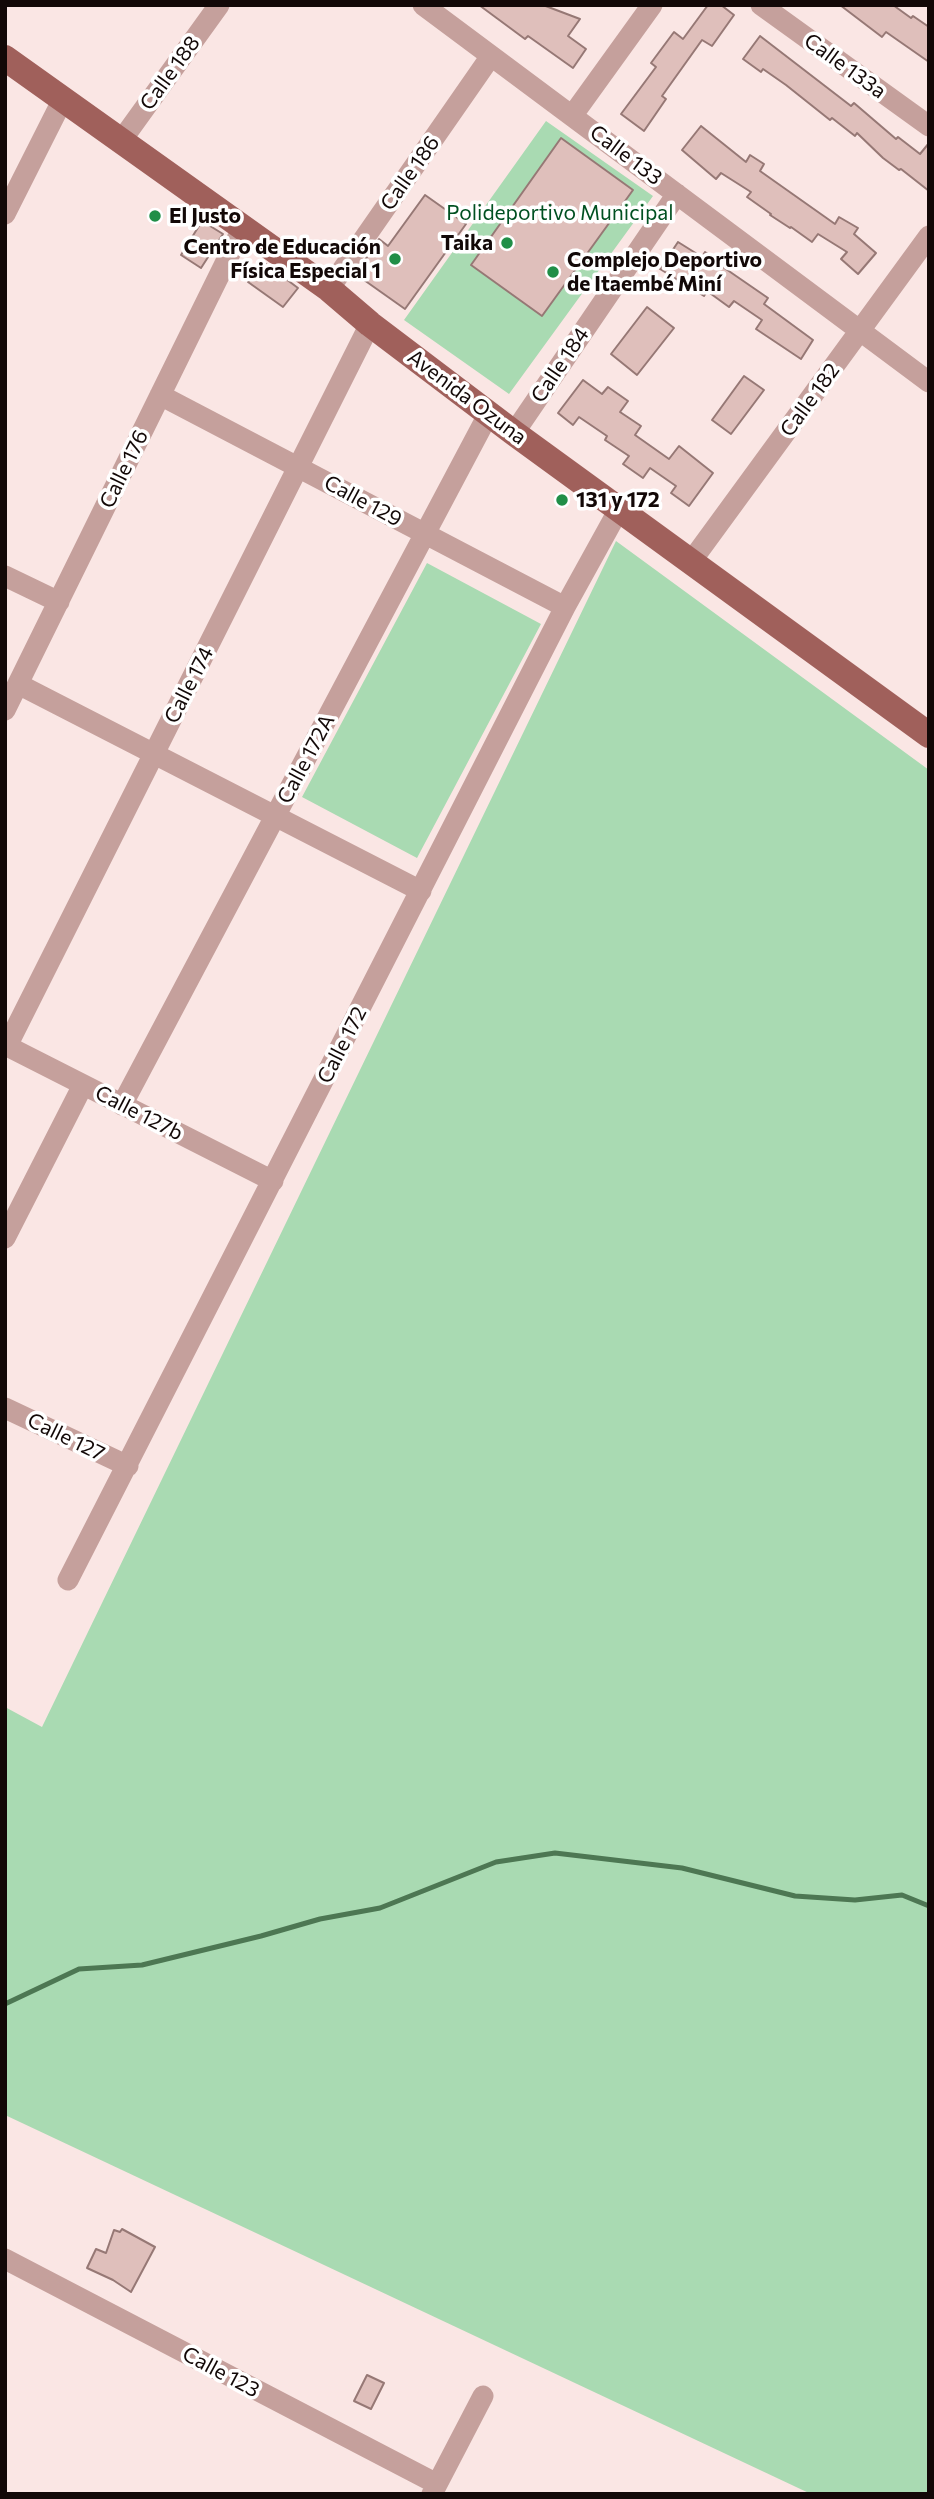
<!DOCTYPE html>
<meta charset="utf-8">
<style>
body{margin:0}
#map{position:relative;width:934px;height:2499px;overflow:hidden;background:#fae6e4;font-family:Commissioner,sans-serif}
canvas{display:block}
.frame{position:absolute;inset:0;border:7px solid #120807;pointer-events:none}
</style>
<div id="map">
<canvas width="934" height="2499"></canvas>
<div class="frame"></div>
</div>
<script>
const context = document.querySelector('canvas').getContext('2d');
context.lineJoin = 'round';
function paint(path, color) {
  context.fillStyle = color;
  context.fill(path, 'evenodd');
}
function shape(rows) {
  const path = new Path2D();
  for (const r of rows) {
    path.moveTo(r[0], r[1]);
    for (let i = 2; i < r.length; i += 2) path.lineTo(r[i], r[i + 1]);
  }
  return path;
}
function stroke(path, color, width, dash) {
  context.strokeStyle = color;
  context.lineWidth = width;
  context.lineCap = dash ? 'butt' : 'round';
  context.setLineDash(dash || []);
  context.stroke(path);
}
function drawText(font, color, halo, rows, align = 'center') {
  context.font = font + ' Commissioner,sans-serif';
  context.lineWidth = 7;
  context.setLineDash([]);
  context.textBaseline = 'middle';
  context.strokeStyle = halo;
  context.fillStyle = color;
  for (const [text, x, y, turn = 0] of rows) {
    context.save();
    context.translate(x, y);
    context.rotate((+turn || 0) * Math.PI / 180);
    context.textAlign = isNaN(turn) ? turn : align;
    if (halo) context.strokeText(text, 0, 0);
    context.fillText(text, 0, 0);
    context.restore();
  }
}
const green = shape([
 [546,121,653,196,509,394,404,320],
 [616,541,929,770,929,2494,811,2494,5,2115,5,1707,42,1727],
 [427,563,541,624,417,858,302,797]
]);
const stream = shape([
 [5,2004,79,1969,142,1965,261,1936,320,1919,380,1908,496,1862,555,1853,682,1868,795,1896,855,1900,902,1895,929,1906]
]);
const building = shape([
 [479,5,543,5,580,19,568,36,586,49,573,68,528,36,525,39,479,5],
 [708,5,721,5,734,15,712,46,702,40,662,96,666,99,644,131,621,114,656,67,651,63,674,32,683,39,708,5],
 [840,5,893,5,911,18,913,16,929,27,929,62,886,32,882,37,840,5],
 [760,36,851,106,854,103,896,139,898,137,920,154,929,143,929,191,901,169,899,170,883,158,857,133,855,136,832,118,830,120,786,85,763,69,761,72,743,59,760,36],
 [701,126,746,162,750,155,764,164,760,171,835,224,839,217,858,228,854,234,876,253,858,274,841,259,847,252,818,234,812,242,791,227,790,228,770,215,771,214,747,197,751,192,721,173,716,179,682,150,701,126],
 [561,138,633,190,542,316,471,265,561,138],
 [425,195,466,224,405,309,364,280,367,275,359,269,379,239,388,246,425,195],
 [202,221,223,234,201,268,181,255,202,221],
 [678,242,702,257,705,252,724,265,723,267,768,298,764,304,813,340,801,359,756,329,762,320,734,301,729,307,707,291,704,296,660,269,678,242],
 [262,261,298,288,283,307,248,282,262,261],
 [647,307,674,328,637,375,611,354,647,307],
 [744,376,764,390,731,434,712,420,744,376],
 [583,380,602,394,608,387,628,401,620,412,641,426,635,435,669,459,679,446,713,473,689,506,671,493,676,486,650,468,643,478,623,464,629,456,605,440,607,436,579,417,573,425,558,413,583,380],
 [122,2229,155,2247,131,2292,113,2280,87,2268,96,2249,106,2253,114,2230,120,2232,122,2229],
 [367,2375,384,2383,371,2409,354,2401,367,2375]
]);
const minor = shape([
 [423,5,929,382],
 [761,5,929,126],
 [572,116,652,5],
 [121,141,219,5],
 [5,214,63,99],
 [329,289,491,56],
 [160,395,565,607],
 [514,433,677,194],
 [690,563,929,236],
 [5,576,59,602],
 [18,684,421,891],
 [5,710,243,227],
 [5,1045,273,1181],
 [7,1046,370,324],
 [122,1105,489,413],
 [5,1238,83,1085],
 [5,1408,128,1466],
 [68,1580,565,607,618,511],
 [5,2259,437,2484],
 [432,2494,483,2396]
]);
const major = shape([
 [5,58,329,289,370,324,514,433,929,735]
]);
const markers = [
 [155,216,7,"#208e47"],
 [507,243,7,"#208e47"],
 [395,259,7,"#208e47"],
 [553,272,7,"#208e47"],
 [562,500,7,"#208e47"]
];
const streetNames = [
 ["Calle 133a",845,66,36],
 ["Calle 188",170,73,-54],
 ["Calle 133",626,155,37],
 ["Calle 186",410,173,-55],
 ["Calle 184",560,365,-56],
 ["Avenida Ozuna",467,397,37],
 ["Calle 182",810,400,-54],
 ["Calle 176",124,469,-64],
 ["Calle 129",363,501,28],
 ["Calle 174",189,685,-63],
 ["Calle 172A",306,759,-62],
 ["Calle 172",342,1045,-63],
 ["Calle 127b",139,1113,27],
 ["Calle 127",66,1437,26],
 ["Calle 123",221,2372,28]
];
const parkNames = [
 ["Polideportivo Municipal",560,213]
];
const poiNames = [
 ["El Justo",169,216],
 ["Taika",493,243,"right"],
 ["Centro de Educación",381,247,"right"],
 ["Física Especial 1",381,271,"right"],
 ["Complejo Deportivo",567,260],
 ["de Itaembé Miní",567,284],
 ["131 y 172",576,500]
];
paint(green, '#a9dab2');
stroke(stream, '#4d7753', 5);
paint(building, '#dfbfbb');
stroke(building, '#967875', 2);
stroke(minor, '#c5a09c', 21);
stroke(major, '#a0605b', 26);
for (const [x, y, r, color] of markers) {
  const dot = new Path2D();
  dot.arc(x, y, r, 0, 2 * Math.PI);
  context.fillStyle = color;
  context.fill(dot);
  stroke(dot, '#fff', 2.5);
}
drawText('21px', '#120807', '#fff', streetNames);
drawText('21px', '#005021', '#fff', parkNames);
drawText('bold 21px', '#120807', '#fff', poiNames, 'left');
</script>
